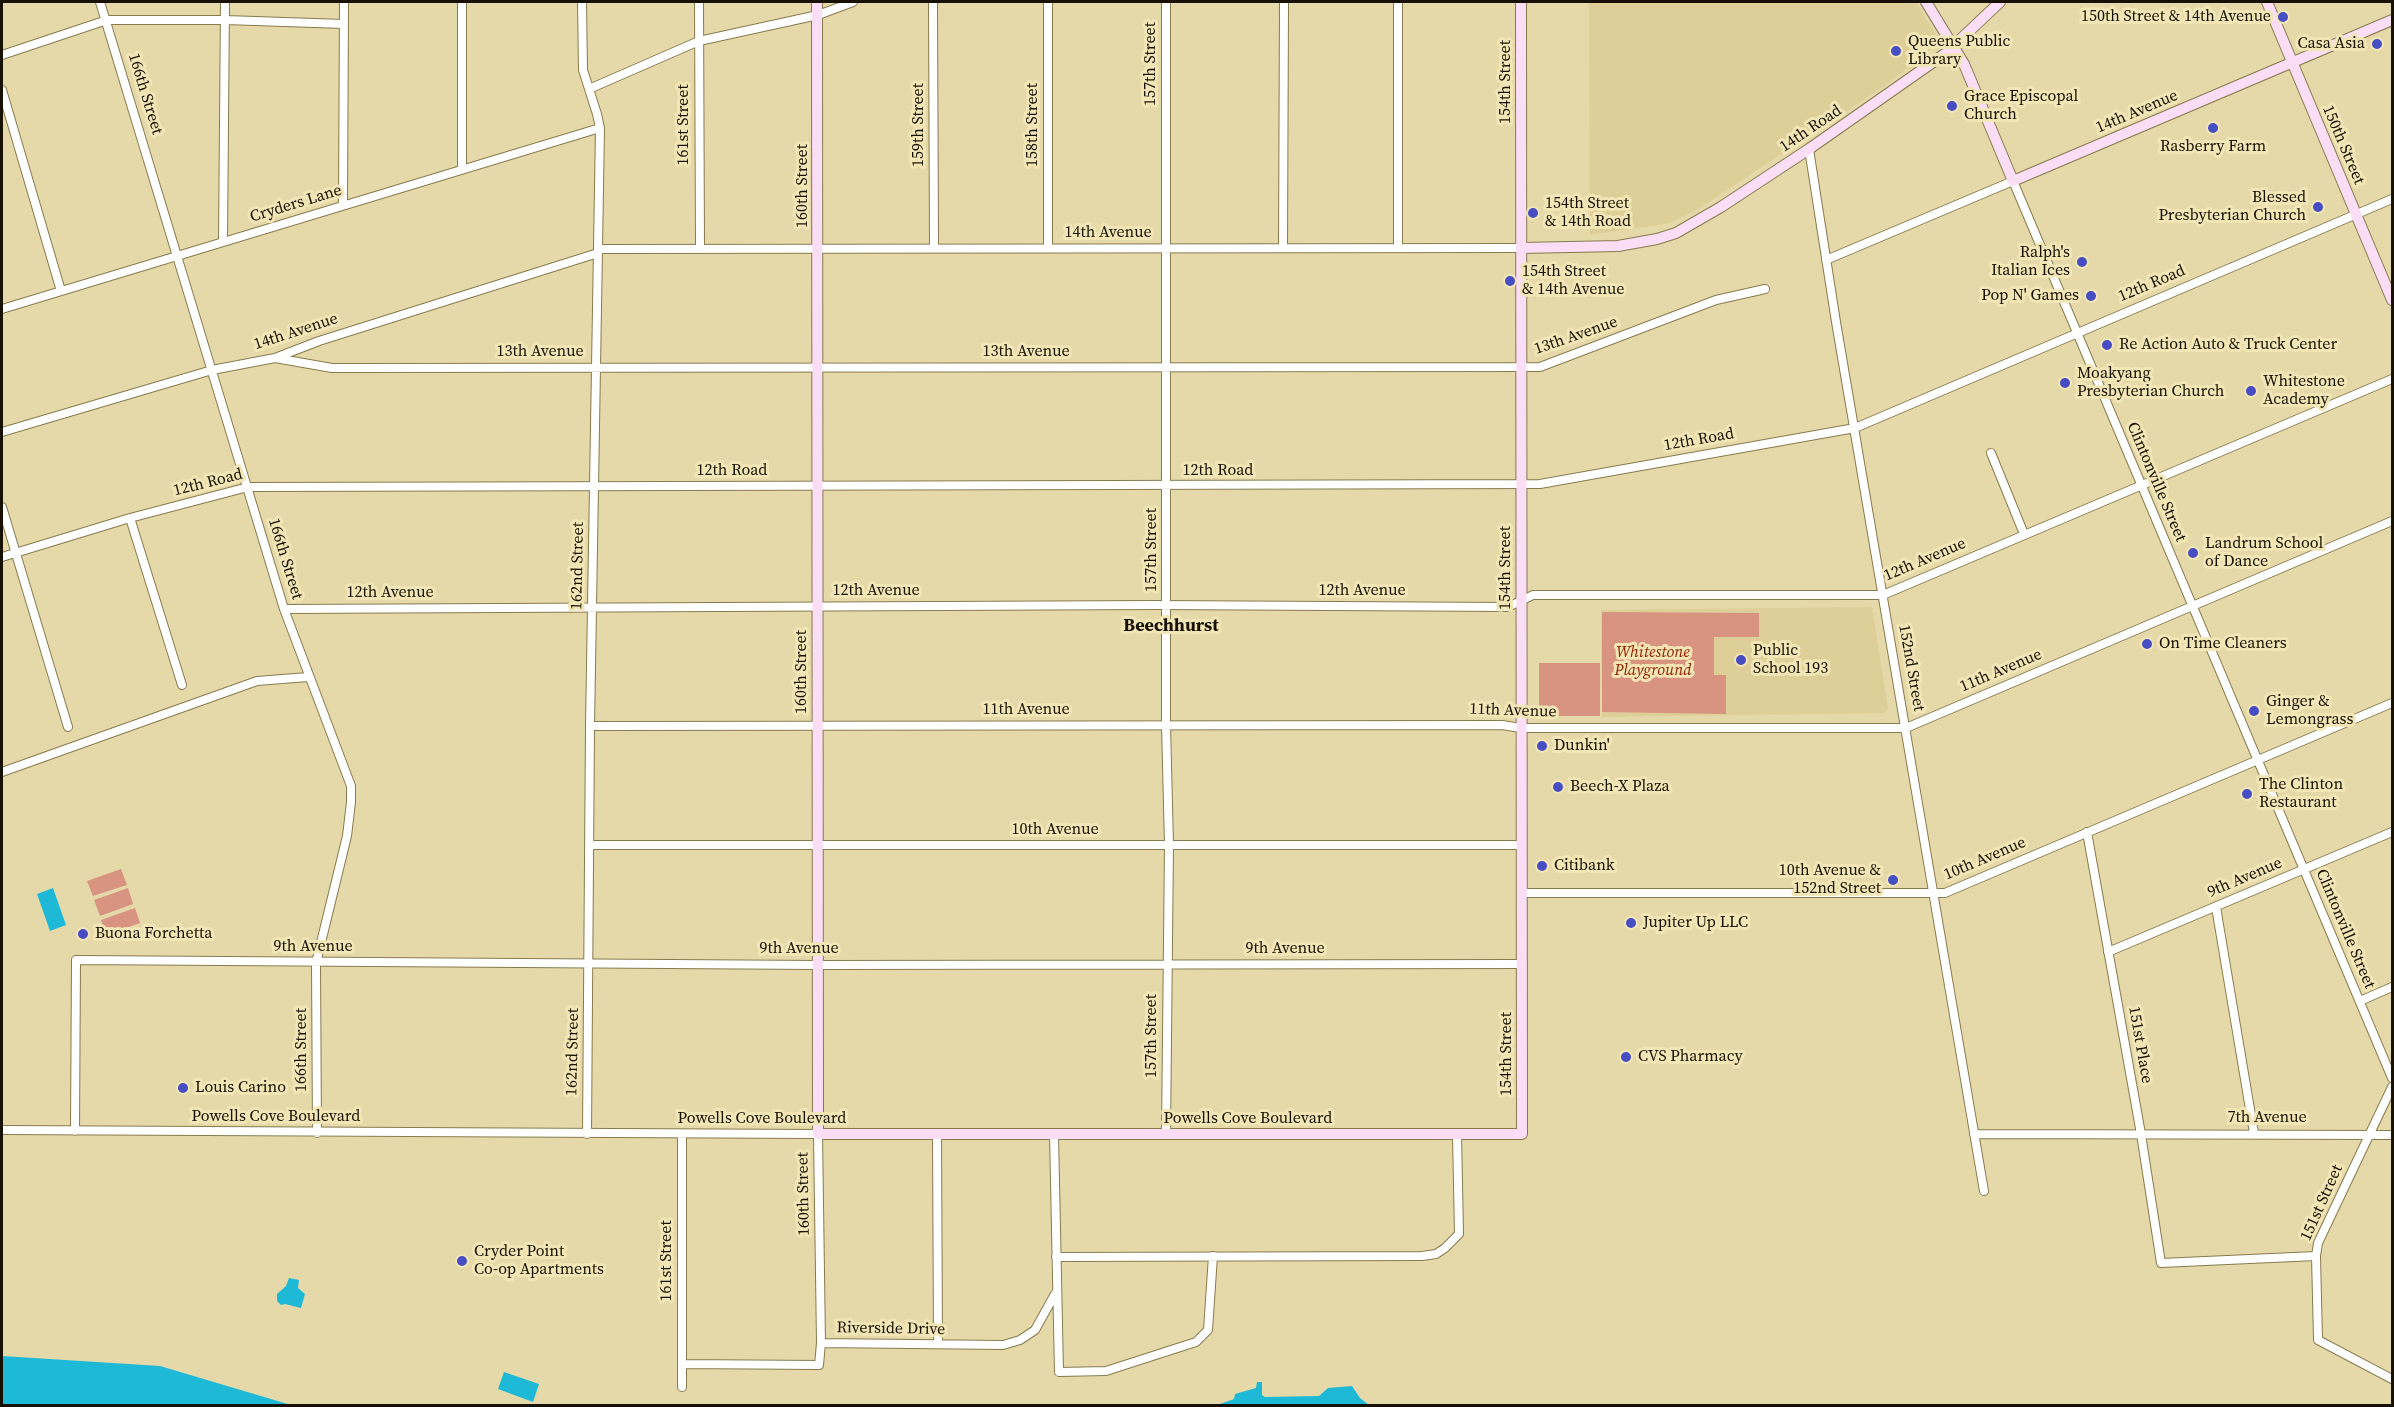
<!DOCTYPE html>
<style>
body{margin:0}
#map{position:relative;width:2394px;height:1407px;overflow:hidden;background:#e6d9a9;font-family:"Source Serif 4",serif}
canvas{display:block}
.frame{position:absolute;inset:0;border:3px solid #161102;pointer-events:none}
</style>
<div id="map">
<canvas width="2394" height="1407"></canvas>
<div class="frame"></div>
</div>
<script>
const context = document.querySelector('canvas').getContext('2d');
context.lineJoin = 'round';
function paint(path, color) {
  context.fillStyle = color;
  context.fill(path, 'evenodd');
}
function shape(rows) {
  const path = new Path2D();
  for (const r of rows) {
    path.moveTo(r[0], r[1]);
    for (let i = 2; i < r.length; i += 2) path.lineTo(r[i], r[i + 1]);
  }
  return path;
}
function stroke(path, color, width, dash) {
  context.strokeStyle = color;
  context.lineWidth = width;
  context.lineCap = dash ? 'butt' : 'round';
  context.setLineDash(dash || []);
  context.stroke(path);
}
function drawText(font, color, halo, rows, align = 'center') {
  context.font = font + ' "Source Serif 4",serif';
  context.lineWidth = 6;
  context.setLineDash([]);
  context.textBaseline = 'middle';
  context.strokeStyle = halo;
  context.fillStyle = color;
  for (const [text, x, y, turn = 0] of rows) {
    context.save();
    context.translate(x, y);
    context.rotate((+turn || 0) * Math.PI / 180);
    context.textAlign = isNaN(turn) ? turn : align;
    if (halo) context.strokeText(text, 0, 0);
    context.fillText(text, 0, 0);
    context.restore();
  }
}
const built = shape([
 [1589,2,1916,2,1940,42,1886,85,1700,208,1671,223,1590,235],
 [1872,607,1888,709,1884,713,1602,717,1601,610]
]);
const green = shape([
 [1602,612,1759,613,1759,637,1714,637,1714,675,1726,675,1726,714,1602,712],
 [1539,663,1600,663,1600,716,1539,716],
 [121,869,127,885,93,896,87,881],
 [128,888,133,904,100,916,94,900],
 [135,908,140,923,106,935,101,920]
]);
const water = shape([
 [53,888,66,925,50,931,37,894],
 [289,1278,299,1280,298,1288,305,1294,301,1308,285,1304,281,1305,277,1301,277,1294,286,1286],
 [2,1356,160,1366,291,1405,2,1405],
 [504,1372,539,1384,533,1402,498,1389],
 [1257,1382,1262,1382,1262,1395,1265,1397,1319,1396,1328,1388,1352,1386,1360,1398,1369,1405,1217,1405,1234,1399,1235,1394,1256,1388]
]);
const street = shape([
 [100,2,284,609,351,786,351,802,347,836,316,963,317,1133],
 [582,2,583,70,597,114,600,128,590,726,587,1134],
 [699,2,700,249],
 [933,2,934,248],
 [1048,2,1048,248],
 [1398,2,1398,248],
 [2,55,107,20,225,20,344,24],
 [589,89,699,41,818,15,853,2],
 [2,90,61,291],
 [1809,149,1836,322,1984,1191],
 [462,169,462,2],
 [343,205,344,2],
 [223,242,225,2],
 [1283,248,1284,2],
 [598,249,1521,248],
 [1826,260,2013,181,2392,1078],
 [2,309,600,128],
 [275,358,332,368,1540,367,1716,300,1765,289],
 [2,432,212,370,275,358,319,341,598,253],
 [1991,453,2024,534],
 [2,507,68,727],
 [130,518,182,685],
 [2,557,130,518,248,487,1540,484,1855,428,2392,199],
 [284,609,1156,605,1508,607,1533,595,1883,595,2392,379],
 [590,726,1502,725,1521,728,1906,728,2392,521],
 [2,772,257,681,308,677],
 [2087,832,2141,1134,2161,1263,2316,1256],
 [589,845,1522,845],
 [1522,893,1945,893,2392,703],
 [2216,907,2254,1133],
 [2108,952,2392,832],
 [2360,1001,2392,987],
 [2392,1087,2318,1243,2316,1256,2318,1340,2392,1379],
 [2,1130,818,1134,821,1343],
 [75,1131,76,960,817,965,1522,964],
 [937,1134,938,1344],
 [1054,1134,1059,1372,1106,1371,1196,1342,1208,1330,1213,1256],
 [1166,1134,1169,845,1166,725,1166,2],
 [1974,1134,2392,1135],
 [1056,1257,1422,1256,1436,1254,1445,1248,1459,1234,1457,1134],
 [682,1364,819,1365,821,1343,1003,1345,1020,1340,1035,1330,1055,1294],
 [682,1387,682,1134]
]);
const secondary = shape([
 [817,2,818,1134,1522,1134,1521,2],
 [1926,2,1964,64,2013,181,2392,20],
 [2267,2,2392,300],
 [1521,248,1618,246,1657,239,1676,233,1721,207,1809,149,1946,53,2000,2]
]);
const markers = [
 [2283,17,6,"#474ec3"],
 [2377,44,6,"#474ec3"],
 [1896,51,6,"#474ec3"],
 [1952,106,6,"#474ec3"],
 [2213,128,6,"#474ec3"],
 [2318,207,6,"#474ec3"],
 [1533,213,6,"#474ec3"],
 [2082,262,6,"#474ec3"],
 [1510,281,6,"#474ec3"],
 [2091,296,6,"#474ec3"],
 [2107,345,6,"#474ec3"],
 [2065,383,6,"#474ec3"],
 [2251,391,6,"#474ec3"],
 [2193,553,6,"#474ec3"],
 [2147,644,6,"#474ec3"],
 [1741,660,6,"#474ec3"],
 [2254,711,6,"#474ec3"],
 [1542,746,6,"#474ec3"],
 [1558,787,6,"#474ec3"],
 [2247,794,6,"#474ec3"],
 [1542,866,6,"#474ec3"],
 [1893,880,6,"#474ec3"],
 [1631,923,6,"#474ec3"],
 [83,934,6,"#474ec3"],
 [1626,1057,6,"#474ec3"],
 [183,1088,6,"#474ec3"],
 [462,1261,6,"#474ec3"]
];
const poiNames = [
 ["150th Street & 14th Avenue",2271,17,"right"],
 ["Queens Public",1908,42],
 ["Library",1908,60],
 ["Casa Asia",2365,44,"right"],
 ["Grace Episcopal",1964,97],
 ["Church",1964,115],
 ["Rasberry Farm",2213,147,"center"],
 ["Blessed",2306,198,"right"],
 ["Presbyterian Church",2306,216,"right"],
 ["154th Street",1545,204],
 ["& 14th Road",1545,222],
 ["Ralph's",2070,253,"right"],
 ["Italian Ices",2070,271,"right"],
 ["154th Street",1522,272],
 ["& 14th Avenue",1522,290],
 ["Pop N' Games",2079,296,"right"],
 ["Re Action Auto & Truck Center",2119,345],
 ["Moakyang",2077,374],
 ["Presbyterian Church",2077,392],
 ["Whitestone",2263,382],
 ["Academy",2263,400],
 ["Landrum School",2205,544],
 ["of Dance",2205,562],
 ["On Time Cleaners",2159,644],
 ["Public",1753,651],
 ["School 193",1753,669],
 ["Ginger &",2266,702],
 ["Lemongrass",2266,720],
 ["Dunkin'",1554,746],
 ["The Clinton",2259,785],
 ["Restaurant",2259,803],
 ["Beech-X Plaza",1570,787],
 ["Citibank",1554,866],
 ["10th Avenue &",1881,871,"right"],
 ["152nd Street",1881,889,"right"],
 ["Jupiter Up LLC",1643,923],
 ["Buona Forchetta",95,934],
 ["CVS Pharmacy",1638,1057],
 ["Louis Carino",195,1088],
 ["Cryder Point",474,1252],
 ["Co-op Apartments",474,1270]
];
const streetNames = [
 ["157th Street",1151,64,-90],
 ["154th Street",1506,82,-90],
 ["166th Street",145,94,73],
 ["14th Avenue",2137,112,-23],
 ["161st Street",684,125,-90],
 ["159th Street",919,125,-90],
 ["158th Street",1033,125,-90],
 ["14th Road",1811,129,-34],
 ["150th Street",2343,145,67],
 ["160th Street",803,186,-90],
 ["Cryders Lane",296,204,-17],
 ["14th Avenue",1108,233],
 ["12th Road",2152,284,-23],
 ["14th Avenue",296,332,-18],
 ["13th Avenue",1576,336,-19],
 ["13th Avenue",540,352],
 ["13th Avenue",1026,352],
 ["12th Road",1699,440,-10],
 ["12th Road",732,471],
 ["12th Road",1218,471],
 ["Clintonville Street",2156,482,67],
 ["12th Road",208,483,-14],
 ["157th Street",1152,550,-90],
 ["166th Street",285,559,73],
 ["12th Avenue",1925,560,-23],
 ["162nd Street",578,566,-89],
 ["154th Street",1506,568,-90],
 ["12th Avenue",876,591],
 ["12th Avenue",1362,591],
 ["12th Avenue",390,593],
 ["152nd Street",1911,668,80],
 ["11th Avenue",2001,671,-23],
 ["160th Street",802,672,-90],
 ["11th Avenue",1026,710],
 ["11th Avenue",1513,711,2],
 ["10th Avenue",1055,830],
 ["10th Avenue",1985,859,-23],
 ["9th Avenue",2245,878,-23],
 ["Clintonville Street",2345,929,67],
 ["9th Avenue",313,947],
 ["9th Avenue",799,949],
 ["9th Avenue",1285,949],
 ["157th Street",1152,1036,-90],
 ["151st Place",2140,1045,80],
 ["166th Street",302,1050,-90],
 ["162nd Street",573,1052,-89],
 ["154th Street",1507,1054,-90],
 ["Powells Cove Boulevard",276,1117],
 ["7th Avenue",2267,1118],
 ["Powells Cove Boulevard",762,1119],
 ["Powells Cove Boulevard",1248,1119],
 ["160th Street",804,1194,-91],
 ["151st Street",2322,1203,-66],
 ["161st Street",667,1261,-90],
 ["Riverside Drive",891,1329,1]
];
const parkNames = [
 ["Whitestone",1653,653],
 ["Playground",1653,671]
];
const neighbourhoodNames = [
 ["Beechhurst",1171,626]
];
paint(built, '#decf98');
paint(green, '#d89381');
paint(water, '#1db9d6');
stroke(street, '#877b4e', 10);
stroke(secondary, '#877b4e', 12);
stroke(street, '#fff', 8);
stroke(secondary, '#fcddf6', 10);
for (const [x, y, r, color] of markers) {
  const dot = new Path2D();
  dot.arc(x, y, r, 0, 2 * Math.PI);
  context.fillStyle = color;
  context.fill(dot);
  stroke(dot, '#f3e6b6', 2);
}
drawText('16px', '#161102', '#f3e6b6', poiNames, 'left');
drawText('16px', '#161102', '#f3e6b6', streetNames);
drawText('italic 16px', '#922100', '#f3e6b6', parkNames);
drawText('bold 18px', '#161102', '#f3e6b6', neighbourhoodNames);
</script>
